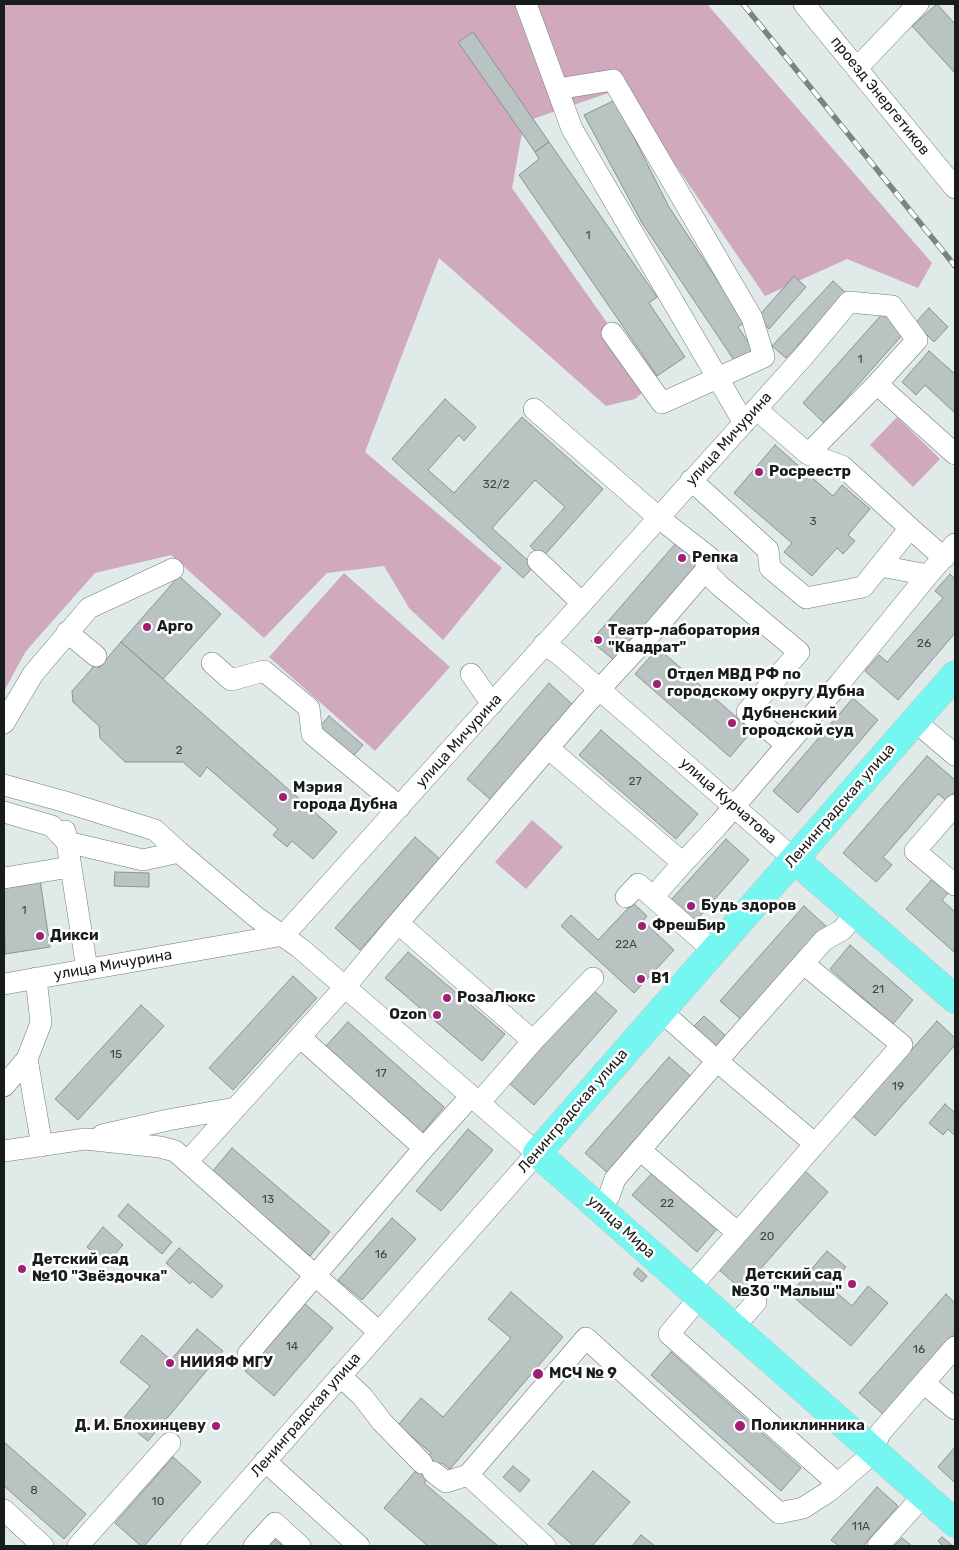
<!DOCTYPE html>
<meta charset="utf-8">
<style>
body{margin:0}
#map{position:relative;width:959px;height:1550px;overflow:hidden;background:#dfeae9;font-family:Rubik,sans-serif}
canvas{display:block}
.frame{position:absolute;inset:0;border:5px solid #181c1b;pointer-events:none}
</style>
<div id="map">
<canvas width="959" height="1550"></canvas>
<div class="frame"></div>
</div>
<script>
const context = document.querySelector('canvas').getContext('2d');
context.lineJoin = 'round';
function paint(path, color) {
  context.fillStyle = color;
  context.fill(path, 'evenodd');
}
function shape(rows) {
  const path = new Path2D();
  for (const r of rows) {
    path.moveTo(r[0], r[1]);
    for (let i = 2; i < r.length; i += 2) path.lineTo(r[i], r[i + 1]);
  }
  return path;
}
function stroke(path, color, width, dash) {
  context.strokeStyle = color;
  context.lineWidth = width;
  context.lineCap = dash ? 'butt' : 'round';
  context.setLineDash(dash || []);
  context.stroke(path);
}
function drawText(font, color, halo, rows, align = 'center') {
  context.font = font + ' Rubik,sans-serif';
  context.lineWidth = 5;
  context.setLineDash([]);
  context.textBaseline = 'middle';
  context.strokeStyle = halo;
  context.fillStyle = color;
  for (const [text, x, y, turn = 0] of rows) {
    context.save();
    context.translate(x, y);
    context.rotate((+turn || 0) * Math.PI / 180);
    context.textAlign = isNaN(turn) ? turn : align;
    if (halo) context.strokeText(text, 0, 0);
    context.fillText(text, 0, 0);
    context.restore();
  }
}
const green = shape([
 [4,4,707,4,932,263,918,288,847,259,765,296,623,88,524,122,512,188,651,385,635,399,606,406,439,258,365,452,502,568,443,640,409,608,384,566,327,573,264,638,171,555,95,573,26,651,4,691],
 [897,417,940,459,913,487,870,445],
 [344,573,450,667,375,751,269,657],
 [532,820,563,847,526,889,495,862]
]);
const building = shape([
 [937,4,955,24,955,73,912,26,937,4],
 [473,32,549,142,535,152,458,42,473,32],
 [615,100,669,207,745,322,738,327,754,351,736,363,642,223,584,115,615,100],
 [549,142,657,297,649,303,685,357,657,376,519,175,539,159,535,152,549,142],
 [794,276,806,287,769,329,757,318,794,276],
 [833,281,846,293,786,358,772,346,833,281],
 [929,308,948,327,934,342,915,323,929,308],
 [883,313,905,332,824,423,803,403,883,313],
 [929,351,955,374,955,413,925,385,916,395,902,382,929,351],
 [445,399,476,427,464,441,459,435,428,470,454,493,522,417,603,489,542,558,530,546,565,507,535,480,492,528,534,566,523,578,392,459,445,399],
 [775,445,833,496,842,485,870,509,848,535,855,541,843,554,837,548,812,576,784,552,792,543,734,493,775,445],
 [676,543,699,563,615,661,591,641,676,543],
 [950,574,955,579,955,633,898,700,865,671,879,655,887,662,943,598,935,591,950,574],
 [179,576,221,614,163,679,121,642,179,576],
 [121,642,337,832,313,859,292,841,287,847,273,835,278,829,207,767,200,777,183,762,125,762,100,738,99,726,73,702,72,691,95,665,99,668,121,642],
 [658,648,752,731,730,757,635,674,658,648],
 [549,683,573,705,491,800,467,779,549,683],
 [853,698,878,720,798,813,773,791,853,698],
 [329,716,363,745,349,761,315,732,329,716],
 [601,730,698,814,676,839,579,755,601,730],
 [927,756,955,780,955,791,947,801,938,794,887,853,883,857,892,865,876,882,843,853,927,756],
 [415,837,440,859,360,950,335,928,415,837],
 [726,839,749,860,694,923,670,901,726,839],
 [115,872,149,873,149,887,114,886,115,872],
 [933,878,949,892,942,900,955,912,955,953,906,909,933,878],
 [40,879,50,947,5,954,4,884,40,879],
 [633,903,647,916,643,921,674,950,634,993,561,926,571,915,598,940,633,903],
 [804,906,827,927,744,1022,720,1001,804,906],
 [850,945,913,1000,893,1024,830,969,850,945],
 [408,952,505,1034,482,1061,385,978,408,952],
 [293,976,317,998,233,1090,209,1068,293,976],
 [592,989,617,1011,534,1105,509,1083,592,989],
 [141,1005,164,1026,78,1120,55,1099,141,1005],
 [704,1016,728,1038,717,1050,692,1028,704,1016],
 [937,1021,955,1038,955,1045,875,1136,853,1116,937,1021],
 [348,1022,444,1107,422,1133,325,1047,348,1022],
 [669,1057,694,1079,610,1175,585,1153,669,1057],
 [945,1104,955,1113,955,1136,948,1129,943,1135,929,1123,945,1104],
 [468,1129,493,1150,441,1211,416,1191,468,1129],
 [232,1148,330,1232,310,1256,212,1172,232,1148],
 [804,1170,828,1192,742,1290,717,1268,804,1170],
 [654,1171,718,1228,697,1252,632,1195,654,1171],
 [128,1204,172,1242,162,1254,118,1216,128,1204],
 [392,1218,416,1239,362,1300,338,1280,392,1218],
 [103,1227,123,1245,106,1264,87,1247,103,1227],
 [179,1248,223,1286,212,1298,192,1281,190,1284,166,1263,179,1248],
 [827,1251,846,1267,829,1286,852,1306,868,1286,888,1303,851,1346,790,1294,827,1251],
 [638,1268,647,1276,642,1282,633,1274,638,1268],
 [511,1292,563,1337,450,1469,442,1463,424,1483,498,1546,428,1546,384,1508,431,1453,398,1425,421,1398,443,1417,511,1338,488,1319,511,1292],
 [946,1294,955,1303,955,1334,884,1415,859,1393,946,1294],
 [304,1303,333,1328,274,1396,245,1371,304,1303],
 [197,1329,223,1351,148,1441,122,1420,150,1386,120,1362,142,1335,171,1360,197,1329],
 [671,1352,801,1468,781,1491,651,1375,671,1352],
 [4,1442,86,1514,64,1539,4,1486,4,1442],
 [955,1447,955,1483,938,1467,955,1447],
 [173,1457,201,1482,144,1546,141,1546,115,1523,173,1457],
 [513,1466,530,1480,520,1492,503,1477,513,1466],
 [593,1471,630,1502,592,1546,574,1546,548,1524,593,1471],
 [877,1487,898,1506,863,1546,839,1546,831,1540,877,1487],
 [641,1535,655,1546,632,1546,641,1535],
 [942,1537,953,1546,943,1546,938,1541,942,1537],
 [273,1538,283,1546,266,1546,273,1538],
 [902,1538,912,1546,894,1546,902,1538]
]);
const minor = shape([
 [526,4,572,129,744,423],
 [804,4,955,188],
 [857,68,918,4],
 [557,89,613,80,752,318,764,357,662,403,612,333],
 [534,409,659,518,709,557,705,571],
 [756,409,808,454,877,384,955,454],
 [808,454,842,466,910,528],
 [691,480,768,550,770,568,806,598,863,587,910,528,944,558],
 [538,561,582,603],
 [880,566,928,575],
 [67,632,96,656],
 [544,644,560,655,794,859],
 [212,663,231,680,264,671,309,708,312,734,400,807],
 [471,674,492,704],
 [915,721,955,755],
 [4,723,33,674,89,608,173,569],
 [548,748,683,863,720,823,839,684,928,575,955,544],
 [4,785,62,801,155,830,179,852,256,917,300,948,537,1153,191,1546],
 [955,805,915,851,955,885],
 [4,812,52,826,67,842,87,969],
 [65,831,67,842,143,860,179,852],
 [4,878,70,867],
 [626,897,638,884,714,951],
 [653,897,683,863],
 [804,964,902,1045,815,1144],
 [4,984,284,935,803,357,849,302,892,306,917,340,877,384],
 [661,1011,717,1061,815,1144,690,1288],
 [300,1037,424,1148],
 [533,1041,593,978],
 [27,1059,42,1146],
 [4,1086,27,1059,41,1023,36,978],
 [479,1103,533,1041,398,923,586,704,656,628,705,571,720,586,799,652,747,712,787,745],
 [102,1135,168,1120,235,1108],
 [640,1150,738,1233],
 [4,1151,85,1139,160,1147,175,1151,379,1332],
 [187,1162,345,987,398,923],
 [599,1208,609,1196,615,1179,717,1061,824,940,842,930,856,913],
 [700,1297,669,1334,837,1483],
 [734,1327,756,1302],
 [248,1354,424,1148,471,1096],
 [340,1376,362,1396,382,1422,422,1463],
 [924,1383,955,1409],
 [265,1461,359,1546],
 [433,1472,446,1482,468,1475],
 [4,1510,43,1546],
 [78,1546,170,1443],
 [254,1546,275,1523,300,1546],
 [545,1546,468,1475,586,1338,779,1513,803,1508,828,1492,864,1461,873,1451,880,1433,955,1347],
 [878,1546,924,1495]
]);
const major = shape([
 [955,675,537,1153,955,1523],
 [794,859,955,999]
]);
const rail = shape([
 [743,4,955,266]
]);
const markers = [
 [759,472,5,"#9e1f73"],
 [682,558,5,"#9e1f73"],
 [147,627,5,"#9e1f73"],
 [598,640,5,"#9e1f73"],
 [657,684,5,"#9e1f73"],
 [732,723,5,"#9e1f73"],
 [283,797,5,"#9e1f73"],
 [691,906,5,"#9e1f73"],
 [642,926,5,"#9e1f73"],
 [40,936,5,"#9e1f73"],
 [641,979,5,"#9e1f73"],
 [447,998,5,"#9e1f73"],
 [437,1015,5,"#9e1f73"],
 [22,1269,5,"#9e1f73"],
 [852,1284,5,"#9e1f73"],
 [170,1363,5,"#9e1f73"],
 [538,1374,6,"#9e1f73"],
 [216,1426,5,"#9e1f73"],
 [740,1426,6,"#9e1f73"]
];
const numberNames = [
 ["1",588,236],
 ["1",860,360],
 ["32/2",496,485],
 ["3",813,522],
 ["26",924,644],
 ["2",179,751],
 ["27",635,782],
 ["1",24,911],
 ["22А",626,945],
 ["21",878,990],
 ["15",116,1055],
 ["17",381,1074],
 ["19",898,1087],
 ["13",268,1200],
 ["22",667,1204],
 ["20",767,1237],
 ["16",381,1255],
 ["14",292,1347],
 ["16",919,1350],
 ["8",34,1491],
 ["10",158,1502],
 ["11А",861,1527]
];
const streetNames = [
 ["проезд Энергетиков",880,96,51],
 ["улица Мичурина",729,439,-48],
 ["улица Мичурина",459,741,-48],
 ["улица Курчатова",728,801,41],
 ["Ленинградская улица",840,806,-49],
 ["улица Мичурина",113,965,-10],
 ["Ленинградская улица",573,1111,-49],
 ["улица Мира",621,1227,42],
 ["Ленинградская улица",306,1415,-49]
];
const poiNames = [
 ["Росреестр",769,472],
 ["Репка",692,558],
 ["Арго",157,627],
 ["Театр-лаборатория",608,631],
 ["\"Квадрат\"",608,648],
 ["Отдел МВД РФ по",667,675],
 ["городскому округу Дубна",667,692],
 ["Дубненский",742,714],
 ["городской суд",742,731],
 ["Мэрия",293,788],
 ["города Дубна",293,805],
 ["Будь здоров",701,906],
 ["ФрешБир",652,926],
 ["Дикси",50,936],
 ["В1",651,979],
 ["РозаЛюкс",457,998],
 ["Ozon",427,1015,"right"],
 ["Детский сад",32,1260],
 ["№10 \"Звёздочка\"",32,1277],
 ["Детский сад",842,1275,"right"],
 ["№30 \"Малыш\"",842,1292,"right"],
 ["НИИЯФ МГУ",180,1363],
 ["МСЧ № 9",549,1374],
 ["Д. И. Блохинцеву",206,1426,"right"],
 ["Поликлинника",751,1426]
];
paint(green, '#d0a9bd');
paint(building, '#b8c3c2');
stroke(building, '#899392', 1);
stroke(minor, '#717b7a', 22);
stroke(major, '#c3c4c4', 29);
stroke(minor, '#fff', 21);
stroke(major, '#76f6f0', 28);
stroke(rail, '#7c8483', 5.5);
stroke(rail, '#fff', 4, [11]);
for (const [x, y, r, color] of markers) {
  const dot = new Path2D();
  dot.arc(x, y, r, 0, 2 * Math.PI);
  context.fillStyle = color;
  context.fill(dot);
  stroke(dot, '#fff', 2);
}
drawText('12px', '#404645', null, numberNames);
drawText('15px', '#181c1b', '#fff', streetNames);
drawText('bold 15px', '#181c1b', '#fff', poiNames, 'left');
</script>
